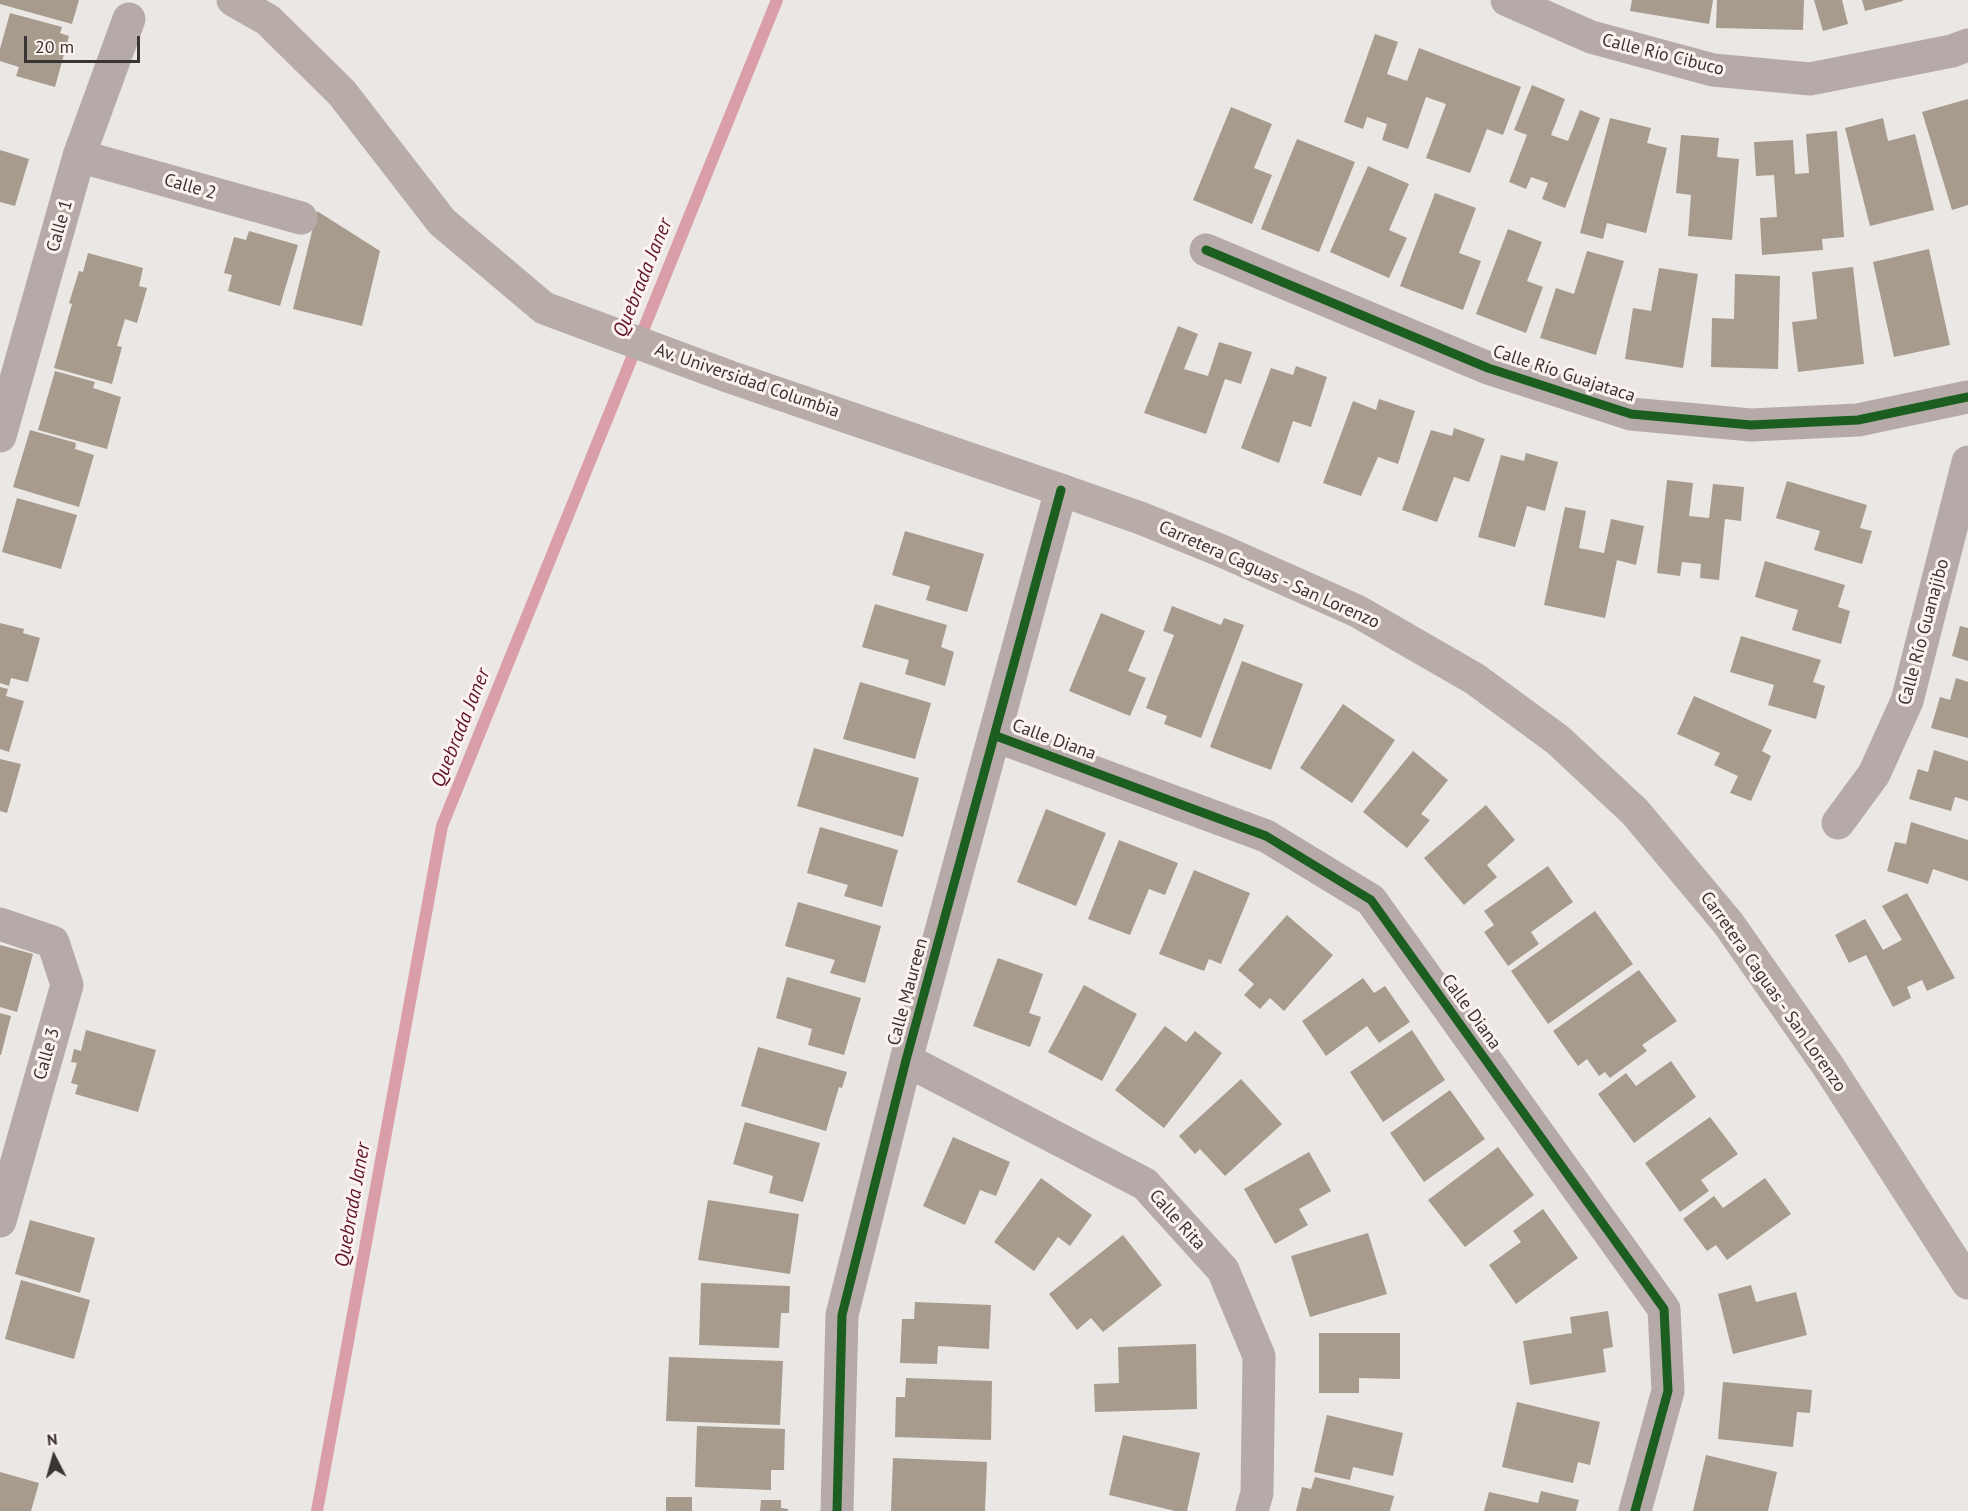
<!DOCTYPE html>
<meta charset="utf-8">
<style>
body{margin:0}
#map{position:relative;width:1968px;height:1511px;overflow:hidden;background:#ebe7e4;font-family:"PT Sans",sans-serif}
canvas{display:block}
.north{position:absolute;left:24px;top:1427px;width:60px;height:60px;-webkit-text-stroke:4px #fcf3ef;paint-order:stroke;rotate:354deg;font-size:16px;font-weight:700;line-height:24px;text-align:center;color:#393534}
.north::after{content:'';display:block;margin:auto;width:21px;height:27px;background:#393534;clip-path:polygon(50% 0,100% 100%,50% 72%,0 100%)}
.scale{position:absolute;left:24px;top:36px;width:116px;height:27px;box-sizing:border-box;border:3px solid #393534;border-top:0;padding-left:8px;font-size:18px;line-height:21px;white-space:nowrap;color:#393534;-webkit-text-stroke:4px #fcf3ef;paint-order:stroke}
</style>
<div id="map">
<canvas width="1968" height="1511"></canvas>
<div class="north">N</div>
<div class="scale">20 m</div>
</div>
<script>
const context = document.querySelector('canvas').getContext('2d');
context.lineJoin = 'round';
function shape(rows) {
  const path = new Path2D();
  for (const r of rows) {
    path.moveTo(r[0], r[1]);
    for (let i = 2; i < r.length; i += 2) path.lineTo(r[i], r[i + 1]);
  }
  return path;
}
function stroke(path, color, width, dash) {
  context.strokeStyle = color;
  context.lineWidth = width;
  context.lineCap = dash ? 'butt' : 'round';
  context.setLineDash(dash || []);
  context.stroke(path);
}
function paint(path, color) {
  context.fillStyle = color;
  context.fill(path, 'evenodd');
}
function drawText(font, color, halo, rows, align = 'center') {
  context.font = font + ' "PT Sans",sans-serif';
  context.lineWidth = 6;
  context.setLineDash([]);
  context.textBaseline = 'middle';
  context.strokeStyle = halo;
  context.fillStyle = color;
  for (const [text, x, y, turn = 0] of rows) {
    context.save();
    context.translate(x, y);
    context.rotate((+turn || 0) * Math.PI / 180);
    context.textAlign = isNaN(turn) ? turn : align;
    if (halo) context.strokeText(text, 0, 0);
    context.fillText(text, 0, 0);
    context.restore();
  }
}
const stream = shape([
 [317,1511,442,826,777,0]
]);
const building = shape([
 [0,0,79,0,72,24,0,4],
 [1632,0,1713,0,1709,24,1630,11],
 [1717,0,1804,0,1803,30,1716,28],
 [1814,0,1842,0,1848,24,1823,31],
 [1862,0,1903,0,1903,1,1865,11],
 [10,13,62,27,60,33,69,36,55,87,16,76,19,67,0,61,0,49],
 [1375,34,1398,42,1387,74,1407,81,1419,48,1521,87,1503,135,1487,129,1470,173,1426,158,1446,104,1426,97,1408,149,1382,140,1387,124,1367,117,1363,129,1344,122],
 [1532,85,1565,99,1551,135,1568,141,1580,110,1600,118,1565,208,1542,199,1548,183,1531,177,1526,189,1509,182,1527,135,1514,130],
 [1968,99,1968,205,1952,210,1922,112],
 [1231,107,1272,124,1254,168,1272,175,1252,224,1193,200],
 [1610,118,1651,128,1647,143,1667,148,1646,233,1607,223,1603,239,1580,233],
 [1883,118,1888,141,1915,134,1934,210,1870,226,1845,128],
 [1837,131,1844,237,1822,239,1823,250,1762,255,1760,218,1777,217,1774,175,1756,176,1754,142,1793,140,1795,174,1809,173,1806,134],
 [1681,135,1719,138,1717,157,1739,159,1732,240,1688,236,1691,195,1676,193],
 [1297,139,1355,162,1319,252,1261,229],
 [0,150,29,159,15,206,0,202],
 [1368,166,1409,184,1389,230,1407,238,1389,278,1330,252],
 [1435,193,1476,208,1459,253,1481,261,1463,310,1400,286],
 [317,211,380,251,362,326,293,309],
 [1508,229,1542,242,1527,281,1543,287,1526,333,1476,314],
 [249,231,298,245,280,306,228,291,232,275,224,273,234,237,246,240],
 [1929,249,1950,345,1894,357,1873,262],
 [1587,251,1624,261,1596,355,1540,338,1556,288,1574,294],
 [88,253,143,268,139,286,147,288,137,323,125,319,117,346,122,347,112,384,54,368,72,304,69,303,79,271,83,272],
 [1853,267,1864,364,1798,372,1792,322,1817,319,1812,272],
 [1659,268,1698,274,1683,368,1625,359,1633,308,1651,311],
 [1735,274,1780,276,1778,369,1711,367,1712,318,1734,319],
 [1178,326,1198,334,1184,369,1208,376,1219,342,1252,352,1241,384,1225,379,1206,434,1144,413],
 [1296,366,1327,377,1311,427,1293,421,1279,463,1241,448,1271,368,1293,375],
 [55,371,95,382,93,388,121,397,107,449,38,430],
 [1379,399,1415,411,1398,464,1378,457,1361,496,1323,483,1353,401,1376,410],
 [1454,428,1485,439,1469,482,1454,477,1437,522,1402,510,1431,430,1452,436],
 [30,430,76,443,75,449,94,455,79,507,13,487],
 [1526,453,1558,462,1545,511,1527,506,1515,547,1478,537,1501,455,1524,461],
 [1667,480,1693,483,1689,516,1709,518,1713,484,1744,487,1741,521,1725,519,1719,580,1700,578,1701,564,1682,562,1680,576,1657,573],
 [1787,481,1867,505,1860,528,1872,531,1862,564,1814,550,1820,531,1776,518],
 [17,498,77,515,61,569,2,552],
 [1565,507,1586,511,1579,548,1604,553,1611,519,1644,526,1636,565,1617,560,1605,618,1544,605],
 [905,531,984,554,967,612,926,600,930,586,892,575],
 [1765,561,1845,585,1838,607,1850,611,1841,644,1792,630,1798,610,1755,597],
 [875,604,947,625,941,647,954,652,945,686,905,674,909,660,862,647],
 [1172,606,1221,625,1224,618,1244,625,1201,738,1164,724,1167,716,1146,708,1174,635,1163,631],
 [1101,613,1145,631,1128,671,1146,678,1130,716,1069,691],
 [0,623,24,629,23,633,40,638,28,682,11,678,9,686,0,683],
 [1960,626,1968,628,1968,661,1952,656],
 [1741,636,1821,660,1813,682,1825,686,1816,719,1768,705,1774,685,1730,672],
 [1242,661,1303,684,1271,770,1210,747],
 [1956,678,1968,682,1968,738,1931,728,1940,697,1950,700],
 [860,682,931,703,915,759,843,739],
 [0,687,8,689,6,696,24,701,9,752,0,749],
 [1694,696,1772,730,1762,751,1771,756,1751,801,1730,793,1738,776,1714,765,1720,753,1677,734],
 [1343,704,1395,740,1352,803,1300,768],
 [814,748,919,778,903,837,797,806],
 [1934,750,1968,761,1968,801,1955,797,1951,811,1909,799,1918,769,1928,772],
 [1413,751,1448,780,1421,814,1430,820,1407,848,1363,812],
 [0,759,21,764,7,813,0,811],
 [1486,805,1515,840,1487,865,1497,877,1464,905,1424,858],
 [1046,809,1106,833,1076,906,1017,882],
 [1911,822,1968,840,1968,881,1933,869,1928,884,1887,871,1895,842,1906,844],
 [820,827,898,850,882,907,844,896,848,885,807,873],
 [1119,840,1178,863,1165,895,1149,889,1130,935,1088,919],
 [1548,866,1573,902,1531,932,1539,944,1508,966,1484,932,1494,925,1484,911],
 [1194,870,1250,893,1221,964,1209,959,1204,971,1159,954],
 [1907,893,1955,978,1927,991,1922,980,1907,987,1911,998,1893,1007,1866,955,1849,963,1835,935,1865,919,1883,950,1902,940,1882,906],
 [798,902,881,926,865,983,830,973,835,960,785,946],
 [1595,911,1633,964,1548,1024,1511,971],
 [1287,915,1333,955,1284,1011,1270,998,1260,1009,1244,995,1254,984,1238,970],
 [0,945,33,954,17,1012,0,1007],
 [998,958,1043,974,1029,1013,1041,1017,1030,1047,973,1026],
 [1639,970,1677,1021,1642,1045,1647,1051,1610,1078,1605,1072,1599,1076,1587,1059,1578,1066,1553,1031],
 [787,977,861,998,844,1055,808,1045,812,1029,776,1018],
 [1363,978,1374,993,1385,986,1410,1022,1379,1043,1367,1026,1326,1056,1302,1021],
 [1084,985,1137,1014,1102,1081,1048,1052],
 [0,1013,11,1016,1,1055,0,1055],
 [1165,1026,1186,1042,1195,1031,1222,1053,1164,1128,1115,1090],
 [86,1030,156,1050,138,1112,75,1094,78,1085,71,1083,77,1063,71,1062,74,1049,81,1051],
 [1412,1030,1445,1080,1383,1122,1350,1072],
 [758,1047,847,1072,842,1088,839,1087,826,1131,741,1106],
 [1671,1061,1696,1097,1634,1143,1598,1094,1626,1073,1636,1086],
 [1241,1079,1282,1124,1225,1176,1200,1149,1195,1154,1179,1136],
 [1450,1090,1485,1139,1424,1182,1390,1133],
 [1710,1117,1738,1154,1701,1180,1709,1191,1680,1212,1645,1163],
 [745,1122,820,1143,803,1202,769,1193,773,1176,733,1164],
 [953,1137,1010,1162,996,1196,980,1190,965,1225,923,1206],
 [1498,1147,1534,1195,1465,1247,1428,1200],
 [1309,1152,1331,1191,1299,1209,1308,1225,1275,1244,1244,1189],
 [1041,1178,1092,1215,1070,1246,1058,1237,1034,1271,994,1242],
 [1765,1178,1791,1214,1727,1260,1716,1245,1707,1251,1683,1219,1714,1196,1723,1208],
 [708,1200,799,1214,790,1274,698,1260],
 [1543,1209,1578,1258,1516,1304,1489,1265,1521,1242,1513,1231],
 [30,1220,95,1238,80,1293,15,1274],
 [1368,1233,1387,1294,1310,1317,1291,1256],
 [1123,1235,1162,1285,1103,1332,1091,1318,1077,1330,1049,1294],
 [21,1280,90,1300,74,1359,5,1339],
 [701,1283,790,1286,789,1313,781,1313,779,1348,699,1345],
 [1751,1285,1756,1302,1796,1292,1807,1335,1733,1354,1718,1294],
 [915,1302,991,1305,989,1349,938,1346,937,1364,900,1363,902,1319,914,1319],
 [1608,1311,1613,1347,1603,1349,1606,1372,1530,1385,1523,1341,1572,1333,1570,1317],
 [1319,1333,1400,1333,1400,1379,1359,1378,1359,1393,1319,1393],
 [1196,1344,1197,1409,1095,1412,1094,1384,1119,1383,1118,1347],
 [669,1357,783,1361,780,1425,666,1421],
 [906,1378,992,1381,991,1440,895,1437,896,1397,905,1397],
 [1723,1382,1812,1390,1810,1413,1797,1412,1793,1447,1718,1439],
 [1517,1402,1600,1422,1590,1465,1578,1462,1573,1483,1502,1467],
 [1327,1415,1403,1433,1393,1476,1353,1467,1350,1480,1314,1472],
 [697,1426,785,1429,784,1470,771,1470,771,1490,695,1487],
 [1123,1435,1200,1453,1187,1511,1175,1511,1109,1495],
 [1706,1455,1777,1472,1768,1511,1693,1511],
 [893,1458,987,1462,985,1511,891,1511],
 [0,1472,39,1483,31,1511,0,1511],
 [1315,1477,1394,1496,1390,1511,1296,1511,1302,1487,1311,1489],
 [1541,1491,1579,1500,1576,1511,1484,1511,1489,1492,1538,1503],
 [666,1497,692,1497,692,1511,666,1511],
 [761,1500,781,1500,781,1508,788,1509,788,1511,760,1511]
]);
const minor = shape([
 [1507,0,1591,37,1713,70,1810,79,1952,51,1968,45],
 [79,156,301,218],
 [1206,250,1488,368,1631,414,1751,425,1858,420,1968,397],
 [0,436,79,156,129,19],
 [996,736,1266,836,1371,900,1664,1309,1668,1391,1635,1511],
 [1838,823,1874,774,1907,701,1968,462],
 [0,924,53,942,67,985,0,1221],
 [906,1060,1145,1184,1223,1270,1259,1356,1257,1493,1252,1511],
 [837,1511,842,1315,906,1060,1061,490]
]);
const major = shape([
 [233,0,268,20,342,93,442,222,544,308,730,377,1061,490,1143,519,1222,551,1357,611,1475,679,1558,740,1635,812,1728,923,1828,1066,1968,1283]
]);
const cycleway = shape([
 [1206,250,1488,368,1631,414,1751,425,1858,420,1968,397],
 [996,736,1266,836,1371,900,1664,1309,1668,1391,1635,1511],
 [837,1511,842,1315,906,1060,1061,490]
]);
const streetNames = [
 ["Calle Río Cibuco",1663,55,14],
 ["Calle 2",190,187,16],
 ["Calle 1",60,226,-74],
 ["Calle Río Guajataca",1564,374,18],
 ["Av. Universidad Columbia",747,381,19],
 ["Carretera Caguas - San Lorenzo",1269,575,24],
 ["Calle Río Guanajibo",1924,632,-75],
 ["Calle Diana",1054,740,20],
 ["Calle Maureen",908,992,-75],
 ["Carretera Caguas - San Lorenzo",1773,992,55],
 ["Calle Diana",1471,1012,54],
 ["Calle 3",47,1054,-74],
 ["Calle Rita",1177,1220,48]
];
const waterNames = [
 ["Quebrada Janer",643,278,-68],
 ["Quebrada Janer",461,728,-68],
 ["Quebrada Janer",353,1205,-80]
];
stroke(stream, '#da9ea8', 12);
paint(building, '#a79b8d');
stroke(minor, '#b6aaa8', 33);
stroke(major, '#b8aca8', 33);
stroke(cycleway, '#1b5e20', 9);
drawText('18px', '#393534', '#fcf3ef', streetNames);
drawText('italic 20px', '#5e122a', '#fcf3ef', waterNames);
</script>
